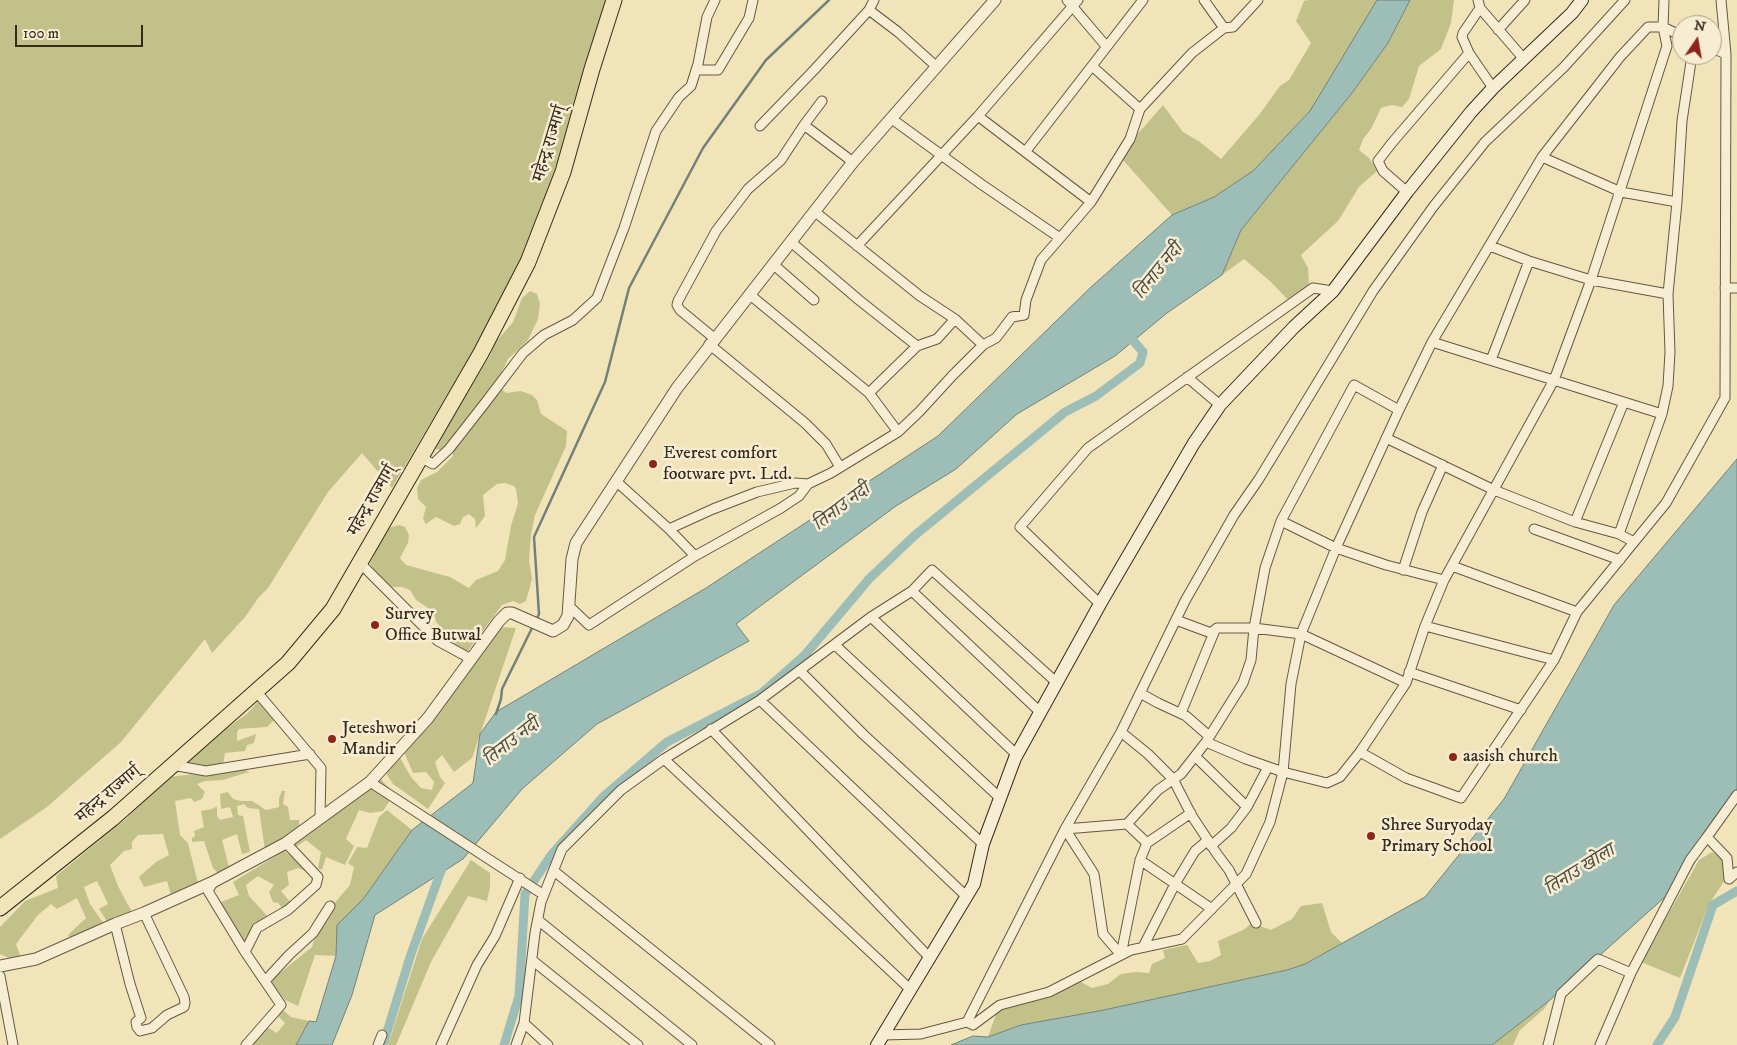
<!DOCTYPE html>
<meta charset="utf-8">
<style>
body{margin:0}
#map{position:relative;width:1737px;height:1045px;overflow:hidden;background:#f2e4b9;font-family:"IM FELL DW Pica",serif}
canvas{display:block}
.north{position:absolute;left:1672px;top:15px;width:50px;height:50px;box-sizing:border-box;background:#f7edd2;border:1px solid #a99f8a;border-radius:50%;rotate:12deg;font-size:14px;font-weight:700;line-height:20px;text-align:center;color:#352a1d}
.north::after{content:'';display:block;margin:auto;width:18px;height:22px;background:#8f2418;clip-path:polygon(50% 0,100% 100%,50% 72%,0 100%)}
.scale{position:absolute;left:15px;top:25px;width:128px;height:22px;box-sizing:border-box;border:2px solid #352a1d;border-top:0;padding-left:6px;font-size:15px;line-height:18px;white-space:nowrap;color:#352a1d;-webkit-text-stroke:4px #f7edd2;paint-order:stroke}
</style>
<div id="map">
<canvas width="1737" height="1045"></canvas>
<div class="north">N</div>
<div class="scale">100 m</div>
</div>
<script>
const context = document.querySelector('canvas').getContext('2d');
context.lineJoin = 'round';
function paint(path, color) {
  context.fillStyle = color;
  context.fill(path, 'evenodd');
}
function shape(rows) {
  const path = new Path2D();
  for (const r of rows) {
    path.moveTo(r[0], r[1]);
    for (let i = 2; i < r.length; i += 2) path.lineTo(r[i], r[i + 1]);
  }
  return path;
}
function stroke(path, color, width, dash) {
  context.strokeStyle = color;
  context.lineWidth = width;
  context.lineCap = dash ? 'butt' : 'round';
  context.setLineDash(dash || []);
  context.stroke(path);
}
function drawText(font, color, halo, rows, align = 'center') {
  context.font = font + ' "IM FELL DW Pica","Noto Serif Devanagari",serif';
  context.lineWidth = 5;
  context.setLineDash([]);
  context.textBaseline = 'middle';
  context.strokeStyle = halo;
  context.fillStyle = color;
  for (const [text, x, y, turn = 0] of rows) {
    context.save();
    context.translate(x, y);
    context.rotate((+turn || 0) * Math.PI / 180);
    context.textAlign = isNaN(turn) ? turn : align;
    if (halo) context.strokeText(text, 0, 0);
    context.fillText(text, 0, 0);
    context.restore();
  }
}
const green = shape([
 [0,0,610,0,549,196,511,286,392,488,362,453,328,492,268,588,259,597,245,617,212,653,205,639,121,742,47,807,0,839],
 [1309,0,1377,0,1310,111,1253,171,1214,197,1172,215,1123,160,1135,137,1163,105,1183,132,1200,142,1221,159,1259,115,1280,86,1289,80,1311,43,1296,21,1304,1],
 [1410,0,1454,0,1451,23,1441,49,1419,66,1409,99,1402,107,1392,105,1381,108,1371,129,1363,139,1359,150,1369,158,1377,171,1359,187,1338,221,1301,255,1308,268,1309,285,1289,301,1271,282,1244,259,1222,275,1241,230,1352,93,1388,43],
 [530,291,537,294,540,304,538,319,528,340,508,359,496,384,506,393,521,391,532,395,537,400,541,414,567,431,566,446,535,515,531,535,529,560,532,579,526,601,520,604,513,601,502,605,467,652,443,637,443,630,436,622,435,617,428,608,416,600,410,590,402,587,392,587,377,578,370,563,385,533,391,527,399,525,405,527,409,535,408,543,400,558,406,565,450,577,469,588,476,580,498,571,505,560,511,526,518,503,516,489,514,486,505,483,497,484,483,495,485,516,476,528,475,519,469,514,463,517,460,524,454,526,436,517,426,524,425,523,423,518,426,507,418,499,417,488,421,480,437,472,453,456,453,453,450,451,443,451,436,449,444,431,491,354,494,344,513,322,522,298],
 [498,627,516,628,472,758,454,772,442,755,435,762,440,777,445,783,428,809,393,784,385,772,399,756,411,777,421,788,432,790,434,782,426,772,413,773,404,752],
 [260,699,276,718,267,727,239,729,237,733,237,741,256,734,254,743,247,745,245,751,225,753,223,766,195,767,187,762,226,729,248,713],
 [244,769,249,772,223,780,205,781,197,784,205,792,202,799,194,802,191,798,175,801,180,835,188,843,198,883,171,895,167,881,144,887,139,877,156,862,169,855,163,834,138,835,132,842,132,849,124,851,110,865,118,886,132,912,108,923,99,909,108,904,97,881,84,887,90,904,104,924,72,940,68,935,86,918,77,898,57,909,51,904,38,915,16,944,20,955,13,960,0,954,0,927,25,901,58,888,56,876,127,818,167,777],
 [380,778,394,794,383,811,370,813,359,810,346,839,354,846,345,865,326,857,322,870,318,868,321,852,306,840,296,847,293,842],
 [282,791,285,791,283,804,288,807,290,820,299,820,300,830,265,850,259,809,248,808,244,804,237,806,238,815,243,816,250,852,242,854,237,834,222,840,229,867,219,874,213,868,204,841,192,842,192,838,195,836,194,831,204,827,201,811,212,809,217,806,217,816,220,820,233,817,230,807,221,809,220,794,228,792,233,799,241,801,252,801,266,810,279,807,279,798],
 [387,810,412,830,364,898,337,925,336,956,315,955,298,1006,285,1000,270,981,312,947,315,937,332,906,350,885,354,867,348,863,357,847,367,848,379,817],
 [284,851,302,864,308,872,298,868,287,872,289,885,281,891,291,903,283,909,278,903,273,902,269,892,274,885,258,876,246,885,249,896,269,918,254,923,245,942,229,919,221,902,239,895,233,882],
 [1712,852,1725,861,1727,877,1709,904,1680,978,1641,962,1699,860],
 [471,860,490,873,490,887,487,901,468,896,431,962,396,1045,388,1045,422,939],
 [1322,903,1331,932,1342,943,1305,964,1287,970,1104,1010,1021,1025,988,1037,996,1014,1010,1005,1040,999,1081,982,1092,988,1108,984,1121,974,1136,972,1149,973,1152,964,1165,958,1163,950,1187,945,1198,963,1210,961,1221,955,1218,941,1243,930,1252,923,1271,930,1292,919,1301,906],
 [1550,1000,1544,1009,1520,1030,1513,1045,1492,1045],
 [283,1010,291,1017,309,1021,296,1045,252,1045,267,1027,277,1033,285,1023,277,1015]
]);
const water = shape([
 [1377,0,1410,0,1388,43,1352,93,1241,230,1222,275,1167,313,1115,356,1017,414,956,469,896,506,736,624,749,641,597,724,522,789,463,859,375,915,352,995,332,1045,296,1045,309,1021,316,1022,336,956,337,925,364,898,412,830,473,783,480,734,496,712,706,588,938,436,1090,288,1172,215,1214,197,1253,171,1310,111,1377,0],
 [1737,459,1737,789,1685,879,1550,1000,1492,1045,951,1045,973,1036,988,1037,1021,1025,1104,1010,1287,970,1305,964,1425,897,1504,799,1614,605,1737,459]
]);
const stream = shape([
 [536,621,539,614,534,537,605,382,629,288,703,148,766,60,829,0],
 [496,714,501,699,502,689,533,626]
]);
const canal = shape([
 [383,1045,410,957,442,868,441,861],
 [504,1045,519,996,525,894,552,854,603,797,667,742,762,693,804,656,869,579,914,536,1065,412,1096,396,1140,363,1143,352,1131,338],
 [1657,1045,1675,1017,1713,905,1737,891]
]);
const minor = shape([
 [1067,0,1106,46],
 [1204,0,1224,28],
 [1478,0,1480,8,1463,33,1462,37,1469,53,1493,88],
 [1480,8,1523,58],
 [869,10,898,32,937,67],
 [1663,27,1682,36],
 [1498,30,1525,0],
 [1712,48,1726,54],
 [1092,66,1140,109],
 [696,70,718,70,749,18,753,0],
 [978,116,1091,202],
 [892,119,981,184,1060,238,1091,202,1130,139,1140,109,1192,53,1224,28,1233,27,1258,0],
 [804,125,853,162],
 [760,126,814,70,869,10,874,0],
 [1026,151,1143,0],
 [1542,157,1621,192,1677,202],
 [1407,192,1383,171,1378,161,1391,144,1469,53],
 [814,211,920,296,955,319,983,345],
 [791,242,859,300,917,346],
 [857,246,978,116,1078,0],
 [1490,246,1529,261,1591,280,1668,294],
 [774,265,814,300],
 [1725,288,1737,288],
 [749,294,869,393,898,432],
 [714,338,680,310,677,305,678,301,716,231,748,189,781,160,804,125,822,101],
 [1432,342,1662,414],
 [709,344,805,423,826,444,840,467],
 [1491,360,1529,261],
 [1187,377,1220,405],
 [869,393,917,346,937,339,955,319],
 [1399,410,1354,385,1281,521,1336,548,1386,565,1444,580],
 [1386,438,1494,490,1575,522,1619,534,1634,542],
 [420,457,433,464,449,449,485,403,523,353,544,335,573,320,597,298,624,228,656,131,679,97,691,86,698,64,707,17,715,0],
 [617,482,669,529,695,556],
 [1575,522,1624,402],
 [669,529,713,509,757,492,795,483,808,484],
 [1534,529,1620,560],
 [1619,534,1662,414,1668,386,1670,352,1668,294,1677,202,1682,121,1692,55],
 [359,562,438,641,471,659],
 [1452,566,1577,612],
 [1403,570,1422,512,1443,465],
 [912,591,1040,712],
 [1100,604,1020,527,1088,448,1313,288,1333,291],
 [568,605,589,625,695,556,781,508,799,496,808,484,831,473,898,432,920,411,952,376,983,345,996,338,1012,317,1024,315,1026,300,1041,260,1060,238],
 [871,617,1017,755],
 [1176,620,1211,633,1217,628,1254,628,1265,568,1281,521],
 [1425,626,1554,660],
 [835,645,1000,798],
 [800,671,864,735,983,844],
 [1409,672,1521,710],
 [256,691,321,768,320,817],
 [1140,693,1158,703,1186,716,1209,736],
 [760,700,967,897],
 [1181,713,1215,630],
 [711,729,930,958],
 [1121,732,1148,754,1173,779,1192,816,1217,854,1229,870,1256,923],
 [1206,742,1246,759,1283,772,1327,783,1340,777,1360,752,1406,683,1425,626,1444,580,1554,380,1591,280,1667,46,1663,27],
 [1360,752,1406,778,1461,798,1554,660,1577,612,1666,503,1725,398,1726,54,1721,0],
 [1196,757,1247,807],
 [664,759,911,990],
 [172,765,206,771,310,754],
 [370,782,544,895],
 [1127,824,1147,843],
 [1065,829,1127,824,1158,790,1181,774,1206,742,1243,683,1251,660,1254,628,1301,634,1406,683],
 [1065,829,1094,874,1103,934,1121,955],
 [1707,837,1737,795],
 [1211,846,1231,828,1247,807,1268,767],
 [1140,860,1212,909],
 [554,871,770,1045],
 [1729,879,1737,872],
 [213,882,208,891,245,952],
 [538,920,692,1045],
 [115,924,130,984,141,1018,136,1022,137,1027,140,1031,152,1028,167,1015,184,1007,185,1003,184,997,144,913],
 [1143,947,1175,884,1195,851,1208,840],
 [1121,955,1140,860,1147,843,1191,813],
 [532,960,638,1045],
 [0,976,13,1045],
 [266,980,289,955,313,933,330,906],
 [967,1022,1065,829,1121,732,1185,601,1234,515,1259,479,1373,291,1433,207,1485,142,1564,67,1625,0],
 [524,1023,548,1045],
 [883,1035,921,1034,967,1022,973,1025,1000,1005,1049,992,1131,950,1182,939,1246,874,1270,822,1283,772,1291,684,1301,634,1336,548,1399,410,1432,342,1542,157,1620,57,1648,27,1663,27,1664,0],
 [246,1045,281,1005,245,952,257,928,288,910,316,885,318,877,286,843],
 [378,1045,382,1035],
 [441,1045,477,965,495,936,520,878],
 [516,1045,524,1023,535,933,541,902,562,849,621,790,664,759,760,700,871,617,912,591,932,570,1056,682],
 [1548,1045,1561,994,1598,959,1631,973,1690,860,1707,837,1727,858,1729,879],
 [1600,1045,1631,973]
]);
const tertiary = shape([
 [0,966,36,959,115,924,144,913,213,882,286,843,370,782,428,718,499,621,507,613,512,613,553,631,563,625,568,616,572,559,576,543,677,388,853,162,995,0]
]);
const secondary = shape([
 [877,1045,974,884,983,844,1015,758,1100,604,1194,443,1220,405,1294,327,1333,291,1407,192,1471,112,1493,88,1572,13,1582,0]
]);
const trunk = shape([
 [0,908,113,818,288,663,333,609,481,353,528,262,563,172,592,69,614,0]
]);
const markers = [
 [653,464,5,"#8f2418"],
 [375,625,5,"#8f2418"],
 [332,739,5,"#8f2418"],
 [1453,757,5,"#8f2418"],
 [1371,836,5,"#8f2418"]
];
const streetNames = [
 ["महेन्द्र राज्मार्ग्",551,144,-73],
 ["महेन्द्र राज्मार्ग्",373,501,-60],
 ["महेन्द्र राज्मार्ग्",109,795,-40]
];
const poiNames = [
 ["Everest comfort",663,454],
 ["footware pvt. Ltd.",663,475],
 ["Survey",385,615],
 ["Office Butwal",385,636],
 ["Jeteshwori",342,729],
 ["Mandir",342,750],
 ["aasish church",1463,757],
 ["Shree Suryoday",1381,826],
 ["Primary School",1381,847]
];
const waterNames = [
 ["तिनाउ नदी",1159,272,-51],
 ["तिनाउ नदी",842,508,-37],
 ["तिनाउ नदी",512,743,-38],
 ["तिनाउ खोला",1580,871,-32]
];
paint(green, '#c3c18a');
paint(water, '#9dbdb7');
stroke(water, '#738279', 1);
stroke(stream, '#738279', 2.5);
stroke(canal, '#9dbdb7', 9);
stroke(minor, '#645844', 11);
stroke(tertiary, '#645844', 13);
stroke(secondary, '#352a1d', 14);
stroke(trunk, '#352a1d', 17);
stroke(minor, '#f7edd2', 9);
stroke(tertiary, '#f7edd2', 11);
stroke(secondary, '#f7edd2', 12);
stroke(trunk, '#f2e4b9', 15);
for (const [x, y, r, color] of markers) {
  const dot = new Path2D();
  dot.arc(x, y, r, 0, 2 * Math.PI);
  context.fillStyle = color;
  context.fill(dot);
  stroke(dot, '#f7edd2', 2);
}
drawText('18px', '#352a1d', '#f7edd2', streetNames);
drawText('18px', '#352a1d', '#f7edd2', poiNames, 'left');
drawText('italic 19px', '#4f4f44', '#f7edd2', waterNames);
</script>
